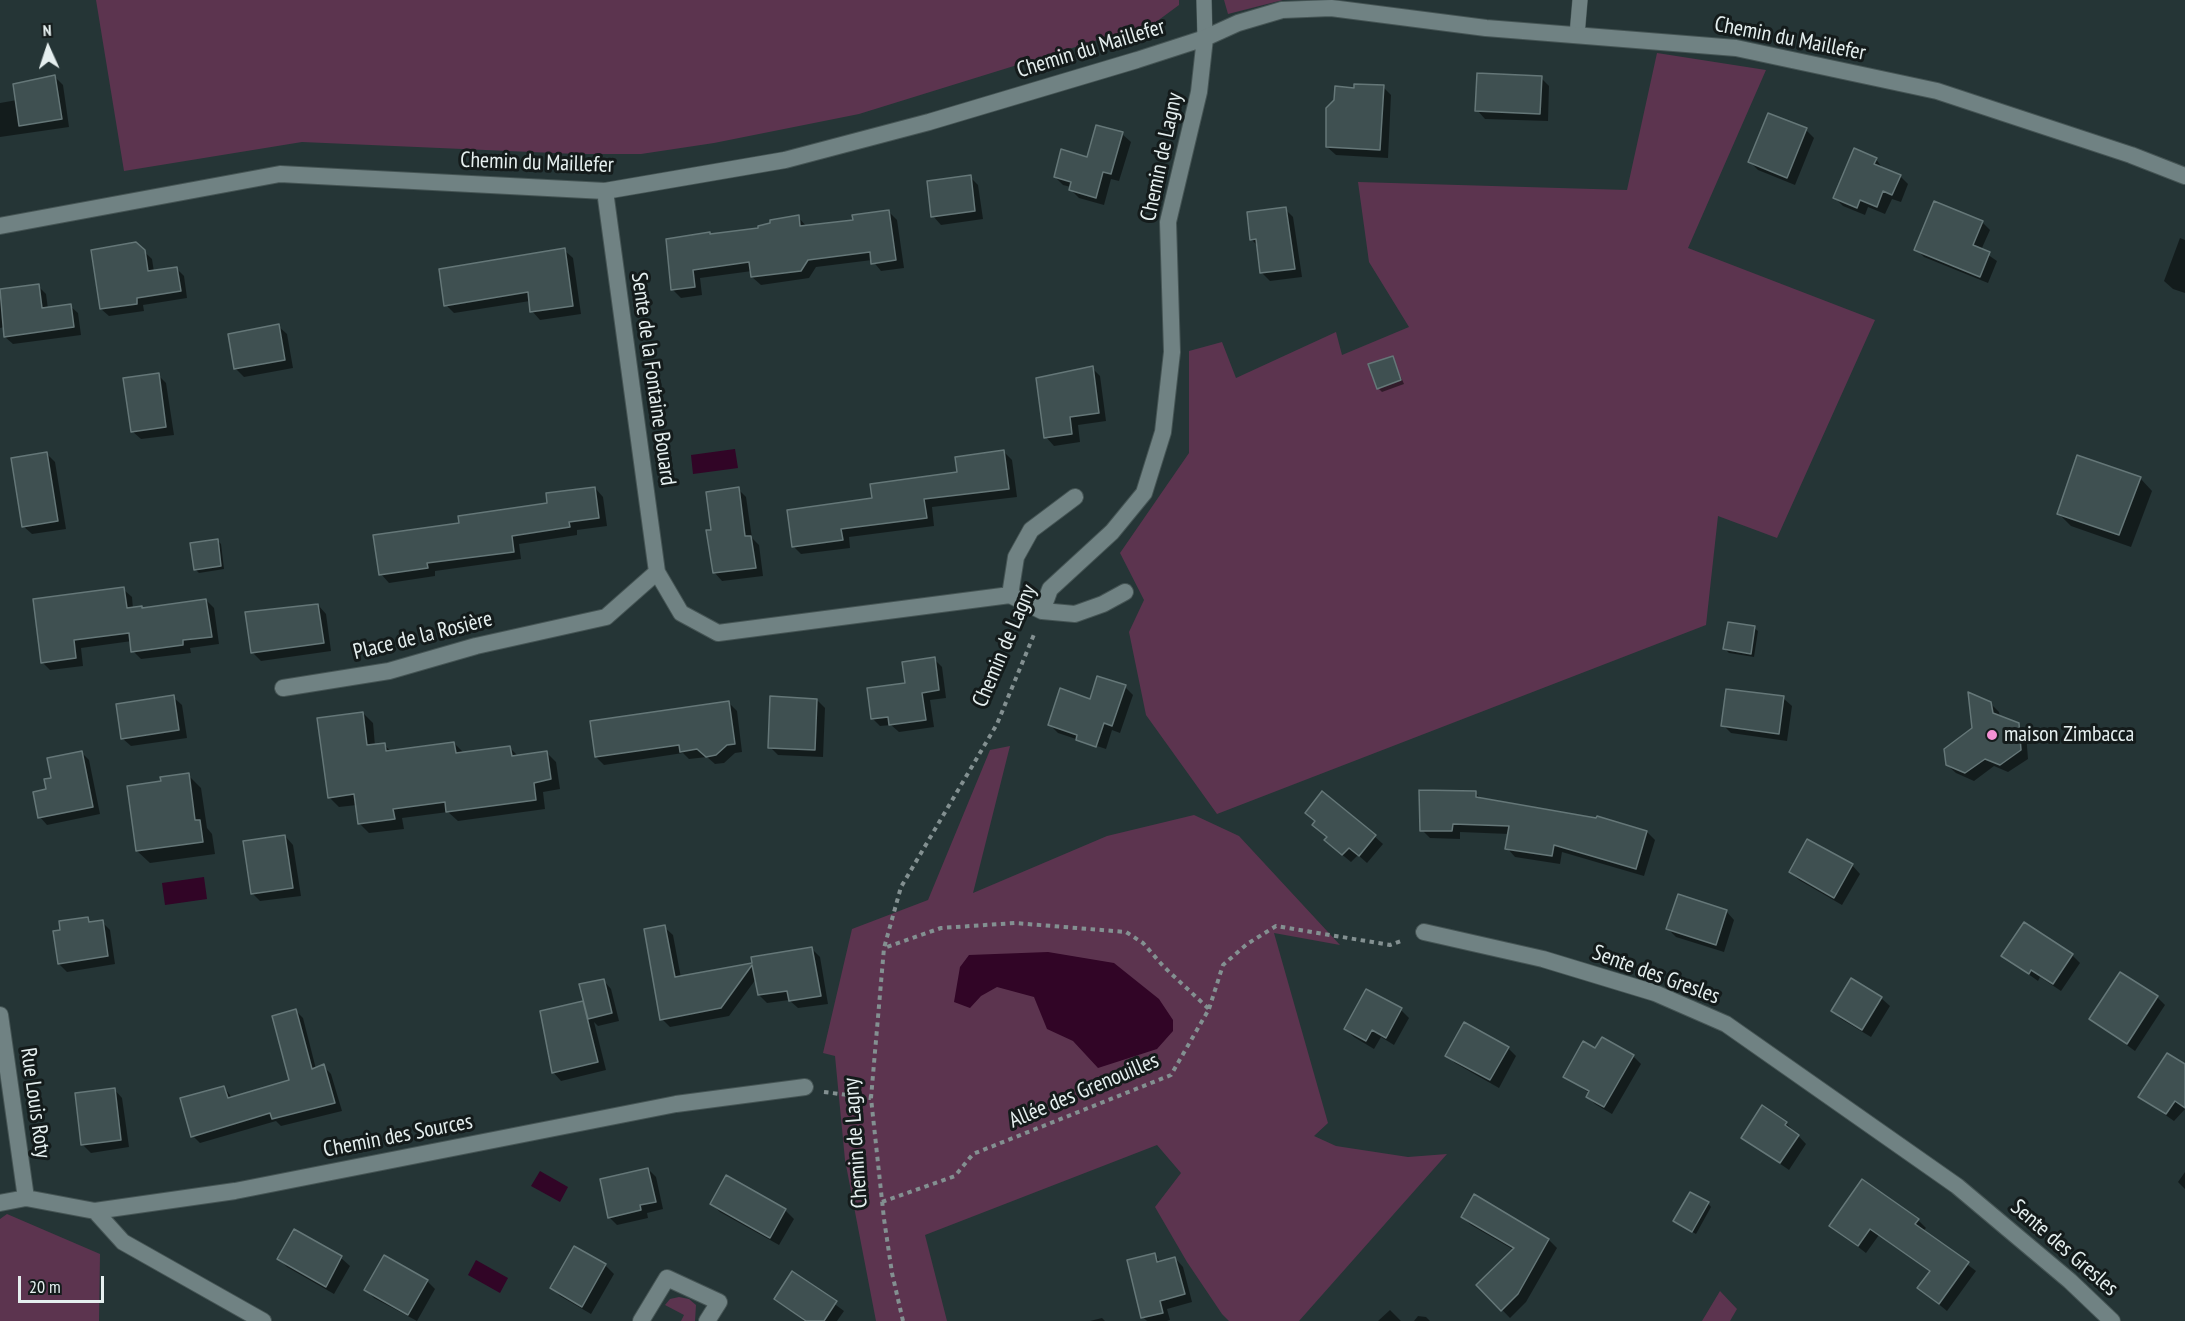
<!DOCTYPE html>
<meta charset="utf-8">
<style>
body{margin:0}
#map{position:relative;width:2185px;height:1321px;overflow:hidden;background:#253536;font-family:"PT Sans Narrow",sans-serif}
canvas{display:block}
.north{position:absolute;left:18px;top:18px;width:60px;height:60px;-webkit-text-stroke:4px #141b1b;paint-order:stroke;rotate:357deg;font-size:16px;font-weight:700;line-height:24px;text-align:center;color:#e5efef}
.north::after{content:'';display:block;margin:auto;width:21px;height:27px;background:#e5efef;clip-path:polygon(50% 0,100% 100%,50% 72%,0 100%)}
.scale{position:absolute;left:18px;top:1276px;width:86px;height:27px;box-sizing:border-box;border:3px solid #e5efef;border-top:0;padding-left:8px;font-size:18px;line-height:21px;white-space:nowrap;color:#e5efef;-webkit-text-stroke:4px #141b1b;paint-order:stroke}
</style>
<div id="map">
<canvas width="2185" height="1321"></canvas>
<div class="north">N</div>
<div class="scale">20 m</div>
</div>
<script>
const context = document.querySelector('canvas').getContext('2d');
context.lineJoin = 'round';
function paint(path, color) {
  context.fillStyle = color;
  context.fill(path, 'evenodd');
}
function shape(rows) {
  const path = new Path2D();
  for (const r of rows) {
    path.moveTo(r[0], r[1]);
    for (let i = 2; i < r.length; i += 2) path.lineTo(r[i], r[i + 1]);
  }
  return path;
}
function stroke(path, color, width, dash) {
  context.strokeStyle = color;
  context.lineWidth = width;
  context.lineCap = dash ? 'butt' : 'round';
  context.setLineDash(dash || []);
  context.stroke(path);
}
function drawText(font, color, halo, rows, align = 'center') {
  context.font = font + ' "PT Sans Narrow",sans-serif';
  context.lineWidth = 6;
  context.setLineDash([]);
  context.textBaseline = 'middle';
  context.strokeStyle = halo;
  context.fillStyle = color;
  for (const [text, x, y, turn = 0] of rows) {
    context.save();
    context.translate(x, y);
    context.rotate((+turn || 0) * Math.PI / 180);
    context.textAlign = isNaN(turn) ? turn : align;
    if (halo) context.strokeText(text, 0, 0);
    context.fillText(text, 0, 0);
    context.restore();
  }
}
const green = shape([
 [96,0,1179,0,1179,5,1156,22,859,114,714,143,641,154,577,154,302,142,124,171],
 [1224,0,1283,0,1228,14],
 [1657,53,1766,70,1688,248,1875,320,1777,538,1718,516,1706,625,1217,814,1146,715,1129,632,1144,600,1120,553,1189,453,1189,351,1222,342,1236,378,1336,332,1342,355,1409,327,1369,262,1358,182,1627,190],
 [1010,746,973,893,1107,836,1194,815,1239,836,1340,945,1274,933,1328,1123,1314,1136,1336,1146,1408,1157,1447,1154,1299,1321,1229,1321,1222,1314,1187,1262,1155,1207,1181,1173,1157,1145,925,1235,947,1321,876,1321,845,1160,835,1056,823,1053,852,929,928,900,990,750],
 [7,1214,100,1254,99,1321,0,1321,0,1219],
 [1720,1291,1737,1309,1730,1321,1702,1321],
 [679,1297,689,1299,696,1305,695,1321,681,1321,684,1315,665,1305,670,1299]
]);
const water = shape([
 [735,449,738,468,693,474,691,455],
 [204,877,207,899,165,905,162,883],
 [1048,952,1114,963,1159,999,1173,1020,1173,1031,1157,1049,1098,1068,1073,1041,1047,1029,1034,997,997,987,981,996,970,1008,954,1002,960,967,969,955],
 [540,1171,568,1187,560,1202,531,1186],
 [476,1260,508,1278,500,1293,468,1275]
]);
const shadow = shape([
 [55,77,63,85,69,127,0,137,0,103,17,100],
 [1541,78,1549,86,1548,121,1485,119,1477,110],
 [1383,87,1391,95,1388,158,1336,155,1327,147,1336,88],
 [1806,130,1814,138,1795,185,1758,170,1750,162],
 [1122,134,1131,142,1119,181,1111,179,1104,205,1079,198,1071,190,1071,187,1063,185,1055,177,1088,158],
 [1876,159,1883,169,1900,176,1908,184,1901,202,1892,199,1885,214,1868,207,1865,215,1843,206,1835,198],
 [970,177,978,185,983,219,941,225,933,216],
 [1285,209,1293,217,1302,277,1270,281,1262,273,1258,246,1251,239],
 [889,212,897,220,904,268,881,271,872,260,816,267,809,278,761,285,752,277,752,271,700,278,702,295,681,298,673,290,668,239,760,229,798,217,807,227,854,221],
 [1982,222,1990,230,1981,250,1997,261,1988,283,1924,257,1916,249],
 [2180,238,2185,240,2185,293,2173,289,2164,281],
 [136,244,152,259,154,272,176,268,184,276,187,298,143,305,144,311,109,316,101,309],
 [564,250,573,258,581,314,540,320,532,311,530,301,454,313,446,305],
 [38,286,46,294,48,309,70,306,78,313,81,335,13,344,5,337,4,327,0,328,0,291],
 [278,326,287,334,293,368,244,377,236,369],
 [1392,357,1404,384,1382,392,1378,388],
 [1092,368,1100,376,1106,421,1078,425,1080,442,1054,446,1046,437],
 [158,375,166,383,174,435,141,439,132,431],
 [1004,452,1012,460,1017,497,932,507,934,526,849,537,850,548,801,554,793,546,874,499,959,474],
 [47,454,55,462,66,529,32,534,23,526],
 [2140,478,2152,491,2131,547,2071,526,2058,513],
 [595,488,603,497,607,526,577,530,577,535,519,544,521,559,435,571,435,576,389,583,381,574,460,524,549,504],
 [738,489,746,497,752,538,759,545,763,576,722,581,714,572,713,531],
 [217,540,221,544,224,569,199,573,195,569],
 [123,589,132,597,133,609,144,610,206,600,214,608,219,644,190,648,191,653,141,659,133,651,132,641,81,648,83,666,50,670,42,662],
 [318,605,326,614,331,651,261,661,253,653],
 [1754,628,1758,631,1754,657,1729,653,1725,649],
 [934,659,942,667,946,698,930,700,934,727,899,732,891,725,880,726,872,718],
 [1125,687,1133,695,1120,733,1112,730,1106,749,1058,733,1050,725,1091,701],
 [173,697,182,705,187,738,131,746,122,738],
 [1783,698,1792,706,1787,741,1731,733,1723,725],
 [817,700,825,708,823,757,778,755,770,747],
 [729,703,737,711,742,752,735,753,724,763,715,764,707,757,689,759,683,753,604,765,596,757],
 [1991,704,1999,712,2000,717,2018,725,2026,733,2028,759,2008,772,1994,766,1974,781,1956,773,1947,765],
 [363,713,373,723,375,746,384,745,392,752,454,743,464,753,510,748,518,756,546,752,556,762,560,789,543,792,545,809,458,821,448,812,402,818,404,829,369,833,359,823,357,805,339,807,329,797],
 [81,752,89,760,100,814,47,825,40,817,52,779],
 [188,775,201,788,207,828,212,834,215,854,150,863,137,851,163,783],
 [1475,793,1483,800,1647,832,1655,840,1644,876,1562,852,1560,864,1515,857,1507,848,1509,834,1460,832,1460,839,1430,838,1422,830],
 [285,836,293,845,301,896,260,901,252,893],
 [1374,836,1383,844,1367,863,1358,855,1351,862,1334,848],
 [1852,865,1860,874,1842,905,1799,880,1790,872],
 [1726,911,1734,920,1724,952,1676,937,1668,929],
 [88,919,92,923,102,922,110,930,115,964,67,972,59,964],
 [664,927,673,935,681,978,754,964,812,949,820,957,828,1004,798,1008,789,1000,767,1003,759,995,756,979,729,1016,670,1027,662,1019],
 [2072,955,2080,963,2061,991,2040,977,2038,981,2003,956],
 [603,980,611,989,619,1021,598,1026,594,1022,606,1070,561,1081,553,1072,548,1053,583,1002,586,1006],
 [2157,997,2165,1005,2135,1051,2091,1019],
 [1881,998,1890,1006,1871,1037,1841,1019,1833,1011],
 [1401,1010,1409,1018,1394,1045,1381,1037,1374,1049,1354,1037,1345,1029],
 [296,1011,303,1018,316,1069,323,1066,331,1074,342,1111,281,1126,276,1121,200,1143,193,1136,224,1087,232,1098,291,1081],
 [1508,1048,1516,1056,1499,1088,1455,1063,1447,1055],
 [1596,1050,1633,1056,1641,1064,1612,1114,1595,1104,1588,1097,1589,1093,1565,1076],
 [2185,1066,2185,1109,2174,1121,2140,1097],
 [114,1089,122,1098,129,1147,91,1153,82,1144],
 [1786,1123,1806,1144,1789,1170,1743,1138],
 [648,1169,656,1177,663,1209,647,1213,648,1218,617,1225,609,1217],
 [2185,1172,2185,1189,2178,1182],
 [726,1177,785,1210,794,1219,779,1245,720,1212,711,1203],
 [1474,1196,1549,1240,1557,1248,1526,1302,1510,1318,1478,1285,1514,1250,1471,1225,1462,1217],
 [1708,1203,1711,1207,1696,1234,1679,1224],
 [1918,1220,1926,1228,1923,1231,1976,1271,1947,1311,1919,1288,1931,1272,1879,1235,1866,1253,1831,1226],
 [295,1231,341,1258,350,1266,334,1294,287,1267,279,1259],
 [575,1248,605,1265,614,1274,591,1314,560,1296,552,1288],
 [1154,1255,1161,1262,1175,1258,1183,1267,1192,1302,1167,1309,1170,1320,1167,1321,1147,1321,1143,1317],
 [793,1273,844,1311,837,1321,804,1321,775,1299],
 [427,1281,435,1289,417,1321,374,1298,366,1290],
 [1390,1310,1401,1321,1378,1321],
 [1418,1316,1426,1317,1430,1321,1414,1321],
 [1102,1318,1105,1321,1090,1321]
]);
const building = shape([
 [1477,73,1542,76,1540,114,1475,111,1477,73],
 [55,75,62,119,19,126,13,84,55,75],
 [1354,84,1384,85,1380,150,1326,147,1326,108,1334,100,1335,86,1354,88,1354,84],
 [1768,113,1807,128,1787,178,1748,162,1768,113],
 [1096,125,1123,132,1111,174,1103,172,1096,198,1069,190,1071,182,1054,177,1061,149,1087,157,1096,125],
 [1854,148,1877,158,1874,164,1901,175,1892,195,1883,191,1877,207,1860,200,1857,208,1833,198,1854,148],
 [971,175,975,211,931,217,927,181,971,175],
 [1934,201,1983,221,1973,245,1990,252,1980,277,1914,250,1934,201],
 [1286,207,1295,269,1260,273,1256,239,1250,240,1247,212,1286,207],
 [889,210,896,260,871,264,870,252,808,260,801,271,751,277,749,262,693,270,695,287,671,290,666,239,710,232,710,234,758,228,758,226,770,223,770,220,799,215,800,226,853,220,852,215,889,210],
 [136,242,145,250,148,271,177,267,181,291,137,298,137,304,100,309,91,250,136,242],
 [565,248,573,306,530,312,528,292,444,306,439,269,565,248],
 [39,284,42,308,71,304,74,327,4,337,0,289,39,284],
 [279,324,285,360,234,369,228,334,279,324],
 [1393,356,1401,380,1377,389,1368,364,1393,356],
 [1093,366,1099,413,1070,417,1072,434,1044,438,1036,378,1093,366],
 [159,373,166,427,131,432,123,378,159,373],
 [1004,450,1009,489,924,499,927,518,841,529,843,540,792,547,787,510,872,498,870,484,957,472,955,457,1004,450],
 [47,452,58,521,22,527,11,458,47,452],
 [2077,455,2141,477,2119,535,2057,514,2077,455],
 [595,487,599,518,569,522,570,527,512,536,514,552,427,563,428,568,379,575,373,535,459,523,458,516,547,503,546,493,595,487],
 [739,487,745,536,751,536,756,568,713,573,706,530,711,530,706,492,739,487],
 [218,539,221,566,194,570,190,543,218,539],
 [124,587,127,608,142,606,142,608,206,599,212,637,183,640,183,645,131,652,129,633,74,640,76,658,41,663,33,599,124,587],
 [318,604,324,643,251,653,245,612,318,604],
 [1728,622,1755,626,1751,654,1723,649,1728,622],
 [935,657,939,690,922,693,926,720,889,725,888,717,871,719,867,688,905,683,902,662,935,657],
 [1097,676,1126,685,1112,726,1104,723,1096,747,1076,740,1077,735,1048,725,1060,688,1090,699,1097,676],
 [1726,689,1784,696,1779,734,1721,726,1726,689],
 [1968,692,1991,702,1993,713,2019,723,2021,750,2000,765,1985,759,1965,773,1946,765,1944,749,1972,728,1968,692],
 [174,695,179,730,121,739,116,704,174,695],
 [770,696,817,699,815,750,768,748,770,696],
 [729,701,735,744,727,745,716,755,706,757,697,749,680,752,679,745,595,757,590,721,729,701],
 [363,712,367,745,385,743,386,751,454,742,456,753,510,746,512,756,547,751,551,779,534,783,536,800,446,812,445,802,393,809,395,819,358,824,354,794,328,798,317,718,363,712],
 [82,751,93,807,38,818,33,792,46,789,44,779,51,778,47,758,82,751],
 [189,773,195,820,200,820,203,842,136,851,127,786,161,781,160,777,189,773],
 [1419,790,1476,791,1476,797,1596,818,1597,816,1647,831,1636,869,1554,845,1552,856,1505,849,1509,826,1453,824,1452,831,1420,831,1419,790],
 [1322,791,1376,835,1359,856,1349,848,1342,855,1324,840,1327,837,1312,825,1315,821,1305,813,1322,791],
 [285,835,293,888,251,894,243,841,285,835],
 [1807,839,1853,864,1834,898,1789,872,1807,839],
 [1678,894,1727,910,1716,945,1666,929,1678,894],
 [88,917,89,922,103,920,108,956,58,964,53,931,60,930,59,921,88,917],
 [2024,922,2073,954,2053,984,2031,970,2029,974,2001,956,2024,922],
 [665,925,675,977,752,963,751,957,812,947,821,996,789,1001,787,991,758,995,752,965,721,1008,660,1020,644,929,665,925],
 [2120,972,2158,996,2127,1044,2089,1019,2120,972],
 [1851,978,1882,997,1862,1030,1831,1011,1851,978],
 [604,979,612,1013,588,1019,579,984,604,979],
 [1366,989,1402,1008,1386,1038,1372,1030,1366,1041,1344,1029,1366,989],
 [583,1001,598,1062,552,1073,540,1011,583,1001],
 [296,1009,312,1069,324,1064,335,1103,272,1119,270,1113,191,1137,180,1098,224,1086,228,1098,289,1080,272,1016,296,1009],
 [1464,1022,1509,1047,1490,1080,1445,1056,1464,1022],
 [1602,1037,1634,1055,1604,1107,1586,1097,1589,1091,1563,1077,1583,1041,1595,1048,1602,1037],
 [2167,1053,2185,1064,2185,1108,2175,1101,2166,1114,2138,1097,2167,1053],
 [115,1088,121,1140,81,1145,75,1093,115,1088],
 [1762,1105,1787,1122,1785,1125,1799,1135,1780,1163,1741,1138,1762,1105],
 [648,1168,656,1202,640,1205,641,1210,608,1218,600,1179,648,1168],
 [726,1175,786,1209,770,1238,710,1204,726,1175],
 [1862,1179,1919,1219,1915,1224,1969,1262,1939,1304,1917,1288,1930,1271,1870,1229,1858,1246,1829,1226,1862,1179],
 [1690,1192,1709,1202,1692,1232,1673,1221,1690,1192],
 [1474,1194,1549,1239,1518,1294,1501,1311,1476,1285,1514,1248,1461,1217,1474,1194],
 [294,1229,342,1256,326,1287,277,1259,294,1229],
 [574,1246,606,1264,582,1307,550,1288,574,1246],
 [1155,1253,1157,1262,1175,1257,1185,1294,1160,1301,1163,1313,1141,1318,1127,1260,1155,1253],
 [384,1255,428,1280,408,1315,364,1290,384,1255],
 [792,1271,837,1301,824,1321,806,1321,774,1299,792,1271]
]);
const path = shape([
 [1209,1009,1223,965,1247,944,1276,926,1390,945,1404,940],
 [824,1092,871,1098],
 [882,1202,955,1176,973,1154,1171,1075,1209,1009,1164,967,1143,943,1126,932,1015,923,941,928,884,948],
 [903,1321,892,1273,884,1219,871,1098,884,948,901,887,997,724,1035,632]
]);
const service = shape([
 [1204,0,1205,38],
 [1577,35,1580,0]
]);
const minor = shape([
 [605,191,657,572,681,613,718,633,1010,595,1042,611,1075,614,1103,604,1125,592],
 [0,226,280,174,605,191,785,160,929,122,1137,60,1205,38,1238,23,1282,10,1331,8,1486,28,1736,48,1937,91,2131,155,2185,176],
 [1010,595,1016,557,1031,530,1075,497],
 [1042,611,1050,589,1112,532,1144,493,1163,432,1172,352,1168,222,1199,92,1205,38],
 [283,688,389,671,476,646,606,617,657,572],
 [1424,932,1543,959,1655,993,1726,1024,1957,1186,2070,1281,2112,1321],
 [0,1015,26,1198],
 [0,1203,26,1198,95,1211,235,1191,676,1104,805,1087],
 [95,1211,123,1242,263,1321],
 [641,1321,667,1278,719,1302,707,1321]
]);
const markers = [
 [1992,735,6,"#f491d4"]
];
const streetNames = [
 ["Chemin du Maillefer",1790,39,11],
 ["Chemin du Maillefer",1091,49,-17],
 ["Chemin de Lagny",1162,157,-78],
 ["Chemin du Maillefer",537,163,2],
 ["Sente de la Fontaine Bouard",653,379,82],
 ["Place de la Rosière",423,636,-14],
 ["Chemin de Lagny",1005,646,-67],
 ["Sente des Gresles",1656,975,20],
 ["Allée des Grenouilles",1084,1091,-23],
 ["Rue Louis Roty",35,1103,82],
 ["Chemin des Sources",398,1136,-11],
 ["Chemin de Lagny",856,1143,-94],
 ["Sente des Gresles",2064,1248,41]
];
const poiNames = [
 ["maison Zimbacca",2004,735]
];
paint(green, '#5c344f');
paint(water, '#310526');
paint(shadow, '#0007');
paint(building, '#3f5051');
stroke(building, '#657778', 1.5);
stroke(service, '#455454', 16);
stroke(minor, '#455454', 18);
stroke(path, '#839091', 4, [4.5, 4.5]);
stroke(service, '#708283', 15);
stroke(minor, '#708283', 16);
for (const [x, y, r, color] of markers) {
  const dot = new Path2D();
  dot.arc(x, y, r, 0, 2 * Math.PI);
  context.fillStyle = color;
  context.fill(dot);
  stroke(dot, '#141b1b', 2);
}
drawText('22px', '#e5efef', '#141b1b', streetNames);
drawText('22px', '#e5efef', '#141b1b', poiNames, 'left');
</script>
